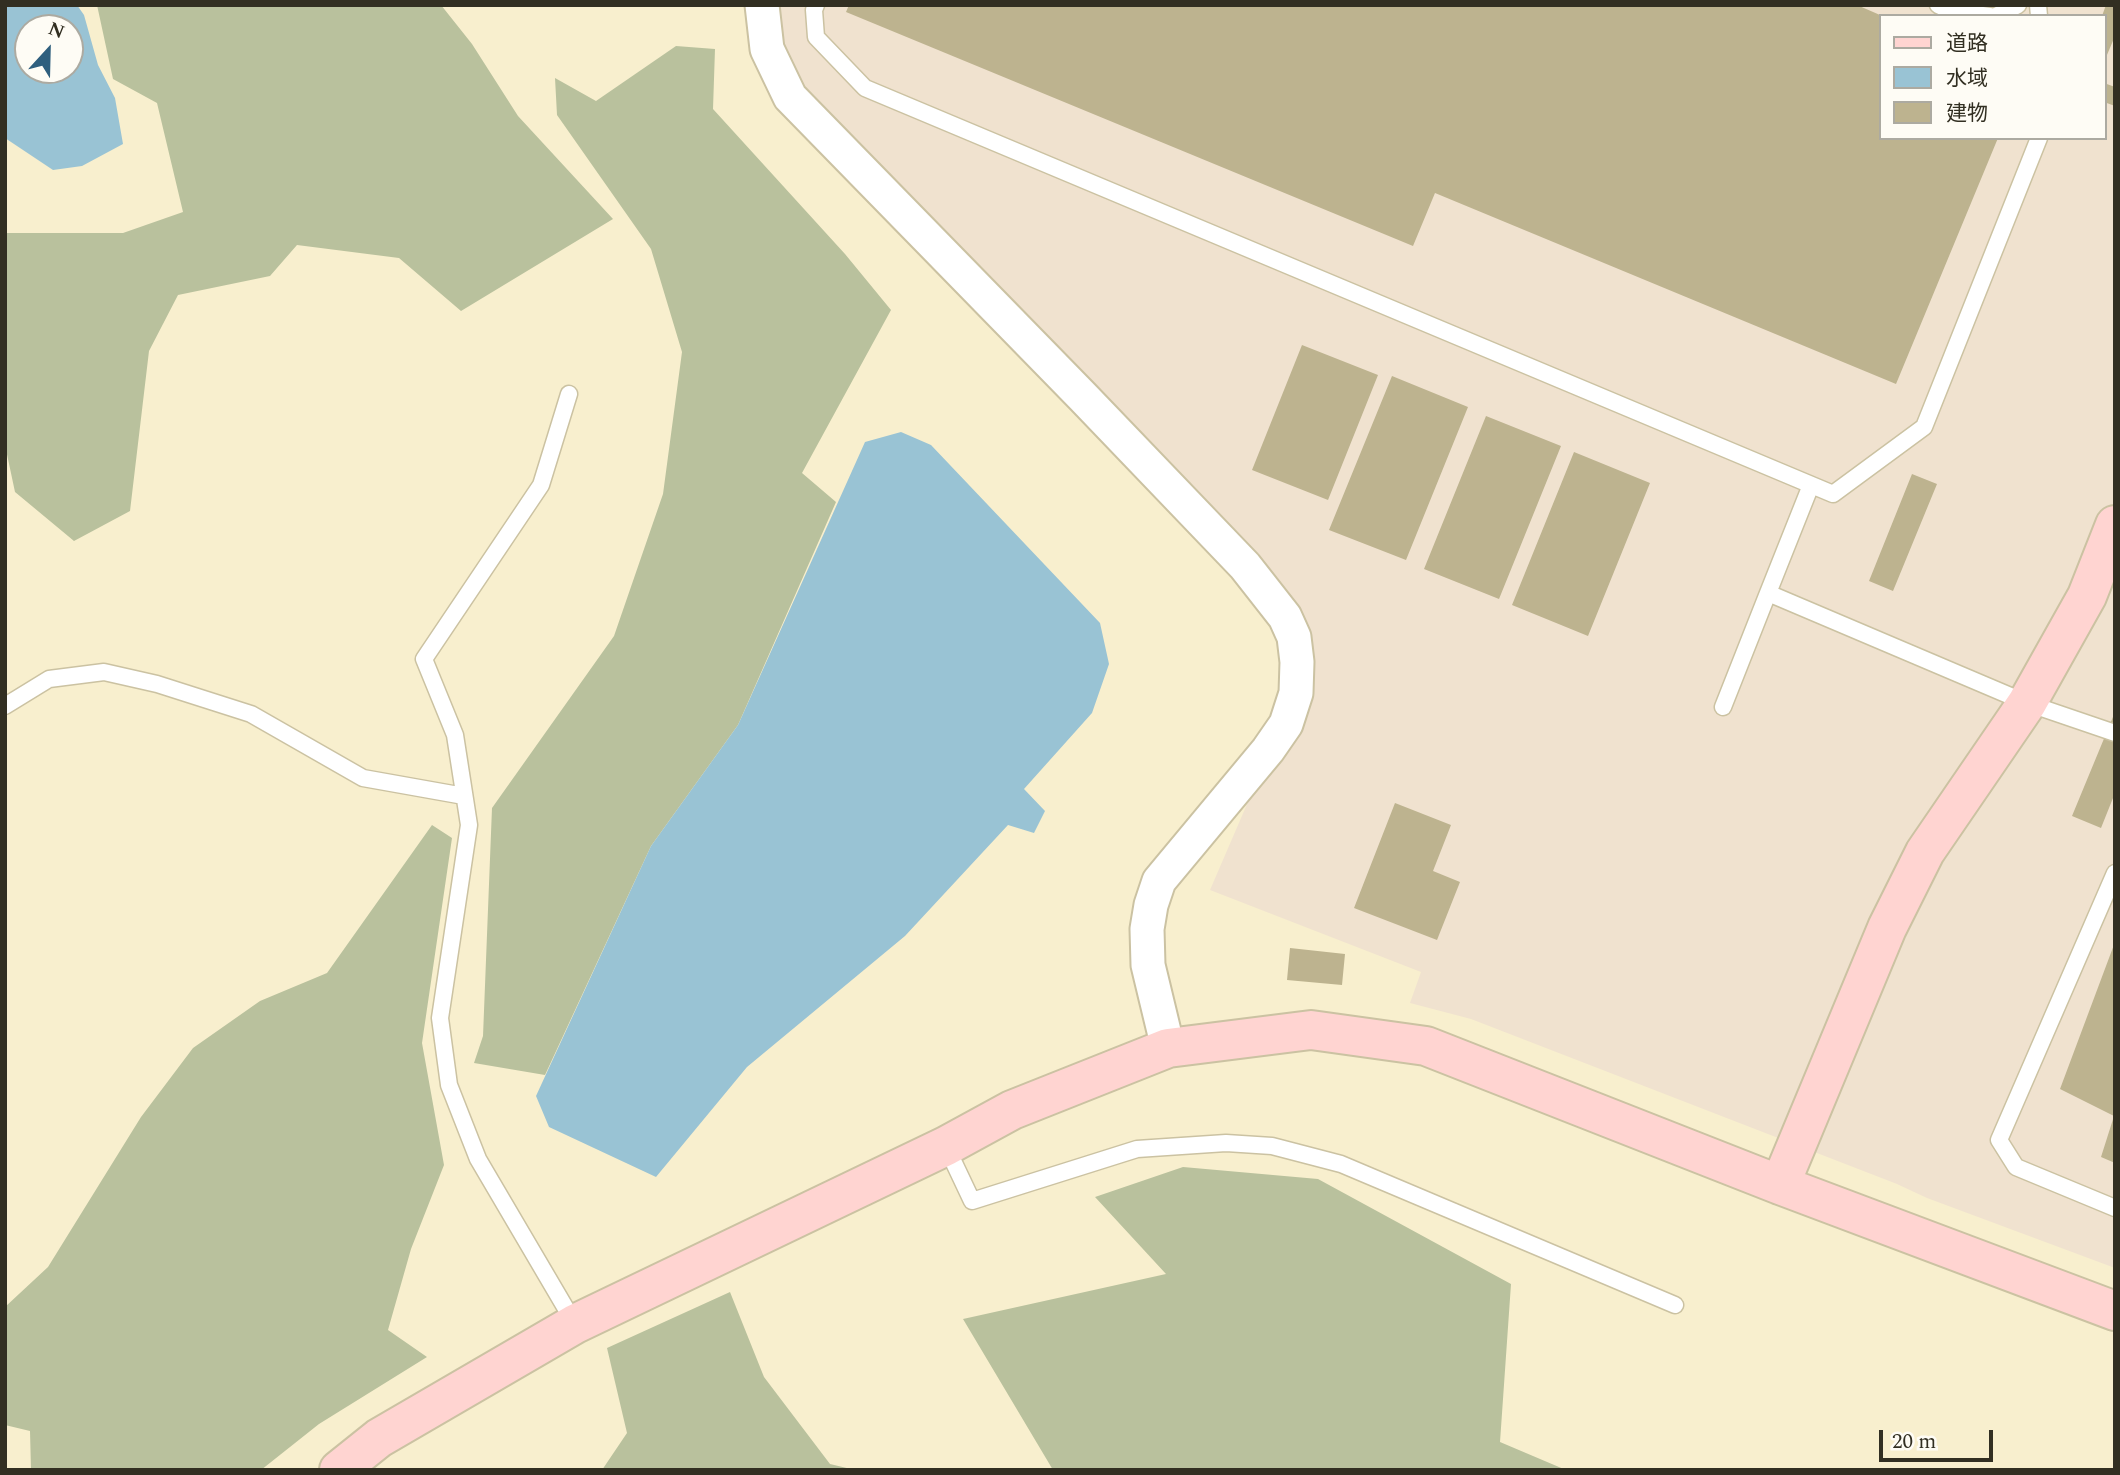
<!DOCTYPE html>
<meta charset="utf-8">
<style>
body{margin:0}
#map{position:relative;width:2120px;height:1475px;overflow:hidden;background:#f8efce;font-family:Spectral,"Noto Sans JP",serif}
canvas{display:block}
.frame{position:absolute;inset:0;border:7px solid #322f22;pointer-events:none}
.legend{position:absolute;left:1879px;top:14px;width:228px;height:126px;box-sizing:border-box;background:#fefcf5;border:2px solid #acaaa1;margin:0;padding:9px 12px;list-style:none;font-size:21px;color:#322f22}
.legend li{display:flex;align-items:center;gap:14px;height:35px}
.legend b{width:35px;border:2px solid #acaaa1}
.north{position:absolute;left:14px;top:14px;width:70px;height:70px;box-sizing:border-box;background:#fefcf5;border:2px solid #acaaa1;border-radius:50%;rotate:22deg;font-size:19px;font-weight:700;line-height:28px;text-align:center;color:#322f22}
.north::after{content:'';display:block;margin:auto;width:24px;height:32px;background:#2f5f7e;clip-path:polygon(50% 0,100% 100%,50% 72%,0 100%)}
.scale{position:absolute;left:1879px;top:1430px;width:114px;height:32px;box-sizing:border-box;border:4px solid #322f22;border-top:0;padding-left:9px;font-size:21px;line-height:24px;white-space:nowrap;color:#322f22;-webkit-text-stroke:5px #fefcf5;paint-order:stroke}
</style>
<div id="map">
<canvas width="2120" height="1475"></canvas>
<div class="frame"></div>
<ul class="legend">
<li><b style="height:9px;background:#ffd4d1"></b>道路</li>
<li><b style="height:19px;background:#99c3d4"></b>水域</li>
<li><b style="height:19px;background:#bdb38f"></b>建物</li>
</ul>
<div class="north">N</div>
<div class="scale">20 m</div>
</div>
<script>
const context = document.querySelector('canvas').getContext('2d');
context.lineJoin = 'round';
function paint(path, color) {
  context.fillStyle = color;
  context.fill(path, 'evenodd');
}
function shape(rows) {
  const path = new Path2D();
  for (const r of rows) {
    path.moveTo(r[0], r[1]);
    for (let i = 2; i < r.length; i += 2) path.lineTo(r[i], r[i + 1]);
  }
  return path;
}
function stroke(path, color, width, dash) {
  context.strokeStyle = color;
  context.lineWidth = width;
  context.lineCap = dash ? 'butt' : 'round';
  context.setLineDash(dash || []);
  context.stroke(path);
}
const industrial = shape([
 [747,5,2115,5,2115,1268,1927,1198,1897,1184,1471,1019,1410,1003,1421,972,1210,890,1257,781,1273,723,1284,672,1275,627,1238,580,773,100,761,75,753,51],
 [1880,16,2104,16,2104,138,1880,138]
]);
const forest = shape([
 [97,5,441,5,472,44,518,116,613,219,461,311,399,258,297,245,270,276,178,295,149,351,130,511,74,541,15,492,5,445,5,233,123,233,183,212,157,103,113,79],
 [676,46,715,49,713,109,845,254,891,310,802,473,836,502,738,725,651,846,545,1075,474,1063,483,1036,492,808,614,636,663,494,682,352,651,249,557,115,555,78,596,101],
 [432,825,452,838,422,1043,444,1165,411,1249,388,1330,427,1357,319,1424,261,1470,31,1470,30,1431,5,1425,5,1307,48,1267,141,1117,193,1048,260,1001,327,973],
 [1183,1167,1318,1179,1511,1284,1500,1442,1566,1470,1053,1470,963,1319,1166,1274,1095,1197],
 [730,1292,764,1377,830,1464,855,1470,602,1470,627,1433,607,1348]
]);
const water = shape([
 [5,5,77,5,84,15,98,65,115,98,123,144,82,166,53,170,5,138],
 [28,28,70,28,70,70,28,70],
 [901,432,931,445,1100,623,1109,664,1092,713,1024,789,1045,811,1034,833,1008,825,905,936,747,1067,656,1177,549,1127,536,1096,651,846,738,725,865,442]
]);
const building = shape([
 [849,5,1857,5,1880,15,1880,138,1998,138,1896,384,1435,193,1413,246,846,12],
 [2106,5,2115,5,2115,36,2104,62,2104,16,2102,16],
 [2104,83,2115,87,2115,106,2104,102],
 [1302,345,1378,375,1328,500,1252,470],
 [1392,376,1468,407,1406,560,1329,530],
 [1486,416,1561,446,1499,599,1424,569],
 [1574,452,1650,483,1588,636,1512,605],
 [1912,474,1937,484,1893,591,1869,581],
 [2115,712,2115,793,2101,828,2072,816],
 [1395,803,1451,825,1433,871,1460,882,1437,940,1354,908],
 [2115,942,2115,1163,2101,1157,2114,1116,2060,1089],
 [1290,948,1345,954,1342,985,1287,980]
]);
const lane = shape([
 [816,5,814,10,816,37,865,88,1833,494,1924,427,2039,138],
 [1938,5,1951,11,1990,16],
 [2038,5,2039,16],
 [1996,16,2018,5],
 [569,394,541,485,424,659,455,735,469,825,440,1018,449,1085,478,1159,575,1324],
 [1811,485,1768,593,2027,703,2115,733],
 [5,706,49,679,104,672,157,684,251,714,363,778,464,796],
 [1723,707,1768,593],
 [2115,873,1999,1140,2016,1167,2115,1208],
 [946,1146,972,1201,1137,1149,1226,1143,1272,1146,1341,1164,1675,1305]
]);
const street = shape([
 [762,5,767,49,790,97,1083,397,1245,566,1285,617,1294,637,1297,662,1296,693,1286,724,1268,750,1159,881,1151,905,1147,929,1148,965,1168,1048]
]);
const secondary = shape([
 [1780,1185,1887,928,1925,852,2027,703,2087,596,2115,525],
 [339,1470,379,1438,575,1324,946,1146,1012,1110,1168,1048,1311,1030,1426,1046,1780,1185,2115,1311]
]);
paint(industrial, '#f0e2cf');
paint(forest, '#b9c19d');
paint(water, '#99c3d4');
paint(building, '#bdb38f');
stroke(lane, '#cbc2a2', 19);
stroke(street, '#cbc2a2', 37);
stroke(secondary, '#cbc2a2', 42);
stroke(lane, '#fff', 16);
stroke(street, '#fff', 33);
stroke(secondary, '#ffd4d1', 38);
</script>
